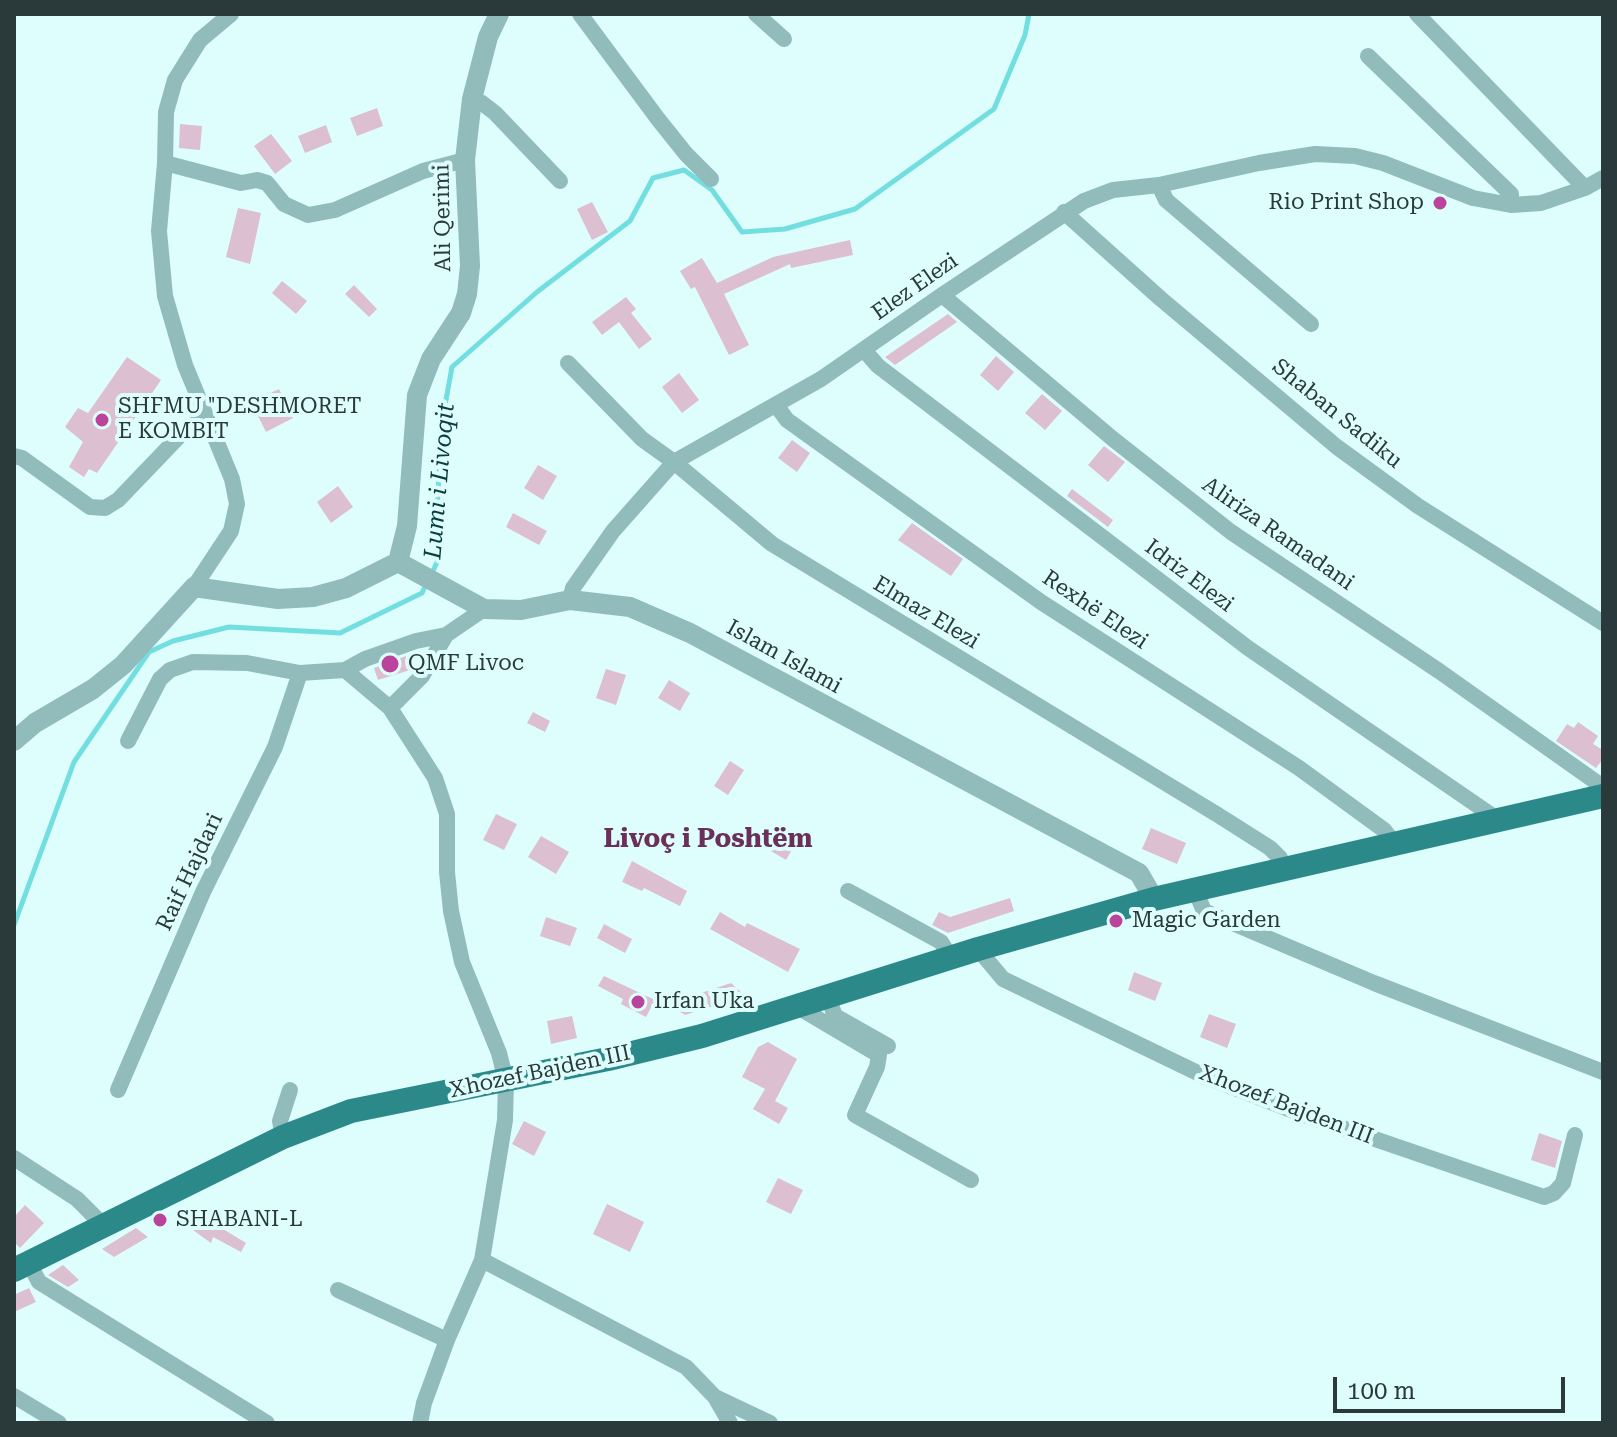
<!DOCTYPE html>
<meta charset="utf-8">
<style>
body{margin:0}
#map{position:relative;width:1617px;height:1437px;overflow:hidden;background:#defefe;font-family:"Roboto Serif",serif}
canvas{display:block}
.frame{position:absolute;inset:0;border:16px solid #2a3939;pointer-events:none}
.scale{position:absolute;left:1333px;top:1377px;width:232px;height:36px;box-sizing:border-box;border:4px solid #2a3939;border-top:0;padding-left:10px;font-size:24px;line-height:28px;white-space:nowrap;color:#2a3939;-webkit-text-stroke:6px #defefe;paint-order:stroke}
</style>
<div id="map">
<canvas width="1617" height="1437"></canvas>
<div class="frame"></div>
<div class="scale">100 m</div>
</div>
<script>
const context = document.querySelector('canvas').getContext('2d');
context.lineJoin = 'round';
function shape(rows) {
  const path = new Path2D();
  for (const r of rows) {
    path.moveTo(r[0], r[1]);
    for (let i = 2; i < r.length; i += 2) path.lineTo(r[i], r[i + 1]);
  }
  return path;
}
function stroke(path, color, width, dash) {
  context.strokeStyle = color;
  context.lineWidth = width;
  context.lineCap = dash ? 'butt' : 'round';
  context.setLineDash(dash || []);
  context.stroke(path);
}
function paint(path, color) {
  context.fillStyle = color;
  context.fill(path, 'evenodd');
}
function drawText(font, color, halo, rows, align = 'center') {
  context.font = font + ' "Roboto Serif",serif';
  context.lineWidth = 8;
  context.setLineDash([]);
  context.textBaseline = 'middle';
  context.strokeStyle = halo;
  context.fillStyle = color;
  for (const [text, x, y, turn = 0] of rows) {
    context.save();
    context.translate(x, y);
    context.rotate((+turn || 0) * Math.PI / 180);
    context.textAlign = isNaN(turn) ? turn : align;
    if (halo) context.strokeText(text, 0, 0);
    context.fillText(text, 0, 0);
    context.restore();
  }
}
const stream = shape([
 [432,573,439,558,436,528,442,422,452,367,537,292,630,221,653,178,684,170,712,190,742,232,785,229,855,209,994,109,1025,35,1029,14],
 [14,925,74,762,149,652,173,641,229,627,340,633,422,593,427,582]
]);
const building = shape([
 [377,108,383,126,357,136,350,118],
 [180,124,202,126,200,150,179,148],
 [326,125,332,142,305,153,298,136],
 [271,134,292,161,275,174,254,146],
 [592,202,608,232,592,240,577,209],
 [238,208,261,213,250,264,226,257],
 [850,240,853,255,791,268,790,264,724,294,749,345,729,355,695,287,691,289,680,271,702,258,717,283,773,257],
 [282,281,307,301,296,314,272,293],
 [354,285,377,309,369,317,345,294],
 [626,297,636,309,631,313,652,339,639,349,619,322,602,335,592,322],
 [948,314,957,322,895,365,885,357],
 [996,356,1014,372,998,391,980,375],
 [127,357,161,380,97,473,89,469,84,477,69,467,83,442,65,427,78,408,88,413],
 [679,373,699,400,682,413,662,387],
 [279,389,293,418,266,432,251,402],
 [1042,394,1062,411,1045,430,1025,413],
 [792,440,810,453,797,472,778,458],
 [1104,446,1125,462,1108,482,1088,465],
 [538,465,557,476,543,500,524,488],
 [338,486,353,507,331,523,317,502],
 [1072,489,1113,520,1108,527,1067,496],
 [513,513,547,531,539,545,506,527],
 [912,523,963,559,951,576,898,540],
 [406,656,410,670,378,680,374,668],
 [606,669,626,675,616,705,596,698],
 [669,680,690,693,680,711,658,698],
 [533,712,550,721,545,732,527,723],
 [1578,722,1598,736,1593,744,1603,750,1603,759,1596,768,1556,741,1567,724,1574,728],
 [730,761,744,770,728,795,714,786],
 [496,814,517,824,504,850,483,840],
 [1151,828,1186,843,1177,864,1142,849],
 [768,829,794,846,786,860,759,844],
 [541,836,569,852,556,874,528,857],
 [632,861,687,891,680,906,644,888,642,891,622,882],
 [1010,898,1014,911,948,933,932,925,939,912,950,917],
 [720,912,745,927,747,923,800,949,788,972,710,929],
 [546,917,577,928,570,946,540,936],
 [604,924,632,939,625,953,597,938],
 [1134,972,1162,983,1155,1001,1128,990],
 [604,976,655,1000,646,1017,621,1004,623,999,598,986],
 [731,983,745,996,685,1015,668,1004],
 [1209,1014,1236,1024,1227,1048,1200,1037],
 [572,1016,577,1038,551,1044,547,1021],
 [768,1042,797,1059,775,1101,788,1108,779,1124,753,1109,765,1089,742,1077,758,1047],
 [524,1121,546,1132,534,1156,512,1144],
 [1539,1133,1562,1141,1555,1168,1531,1160],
 [778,1178,803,1190,791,1214,766,1202],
 [607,1204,644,1222,630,1252,593,1234],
 [25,1205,44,1223,20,1248,14,1242,14,1217],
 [192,1210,246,1243,241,1252,213,1237,211,1243,193,1230,195,1225,188,1221],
 [136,1228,148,1237,114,1257,102,1249],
 [63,1265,79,1280,68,1287,48,1275],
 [29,1288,36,1302,14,1312,14,1295]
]);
const minor = shape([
 [580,14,658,119,686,154,711,179],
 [756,14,784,39],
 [1417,14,1585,188],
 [1368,56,1511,194,1511,205],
 [472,99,482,103,495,113,560,181],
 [165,163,241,183,257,180,267,183,284,204,308,215,335,210,423,171,465,160],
 [1159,185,1166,200,1311,324],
 [1064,212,1161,299,1337,447,1418,506,1603,623],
 [942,295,1113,439,1231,532,1439,671,1596,782,1603,790],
 [864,350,878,366,1248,648,1500,821],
 [568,363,642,439,674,462,772,544,1218,815,1270,848,1280,858,1284,869],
 [776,405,787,420,1041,602,1299,768,1384,830,1395,844],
 [14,456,22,458,90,507,105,508,118,500,188,427,206,420],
 [194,587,231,531,237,504,232,479,185,365,165,296,159,231,165,163,166,112,175,80,200,40,231,14],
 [570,600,573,588,613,531,674,462,821,379,942,295,1084,201,1113,190,1159,185,1259,163,1315,154,1355,156,1383,163,1473,198,1511,205,1541,203,1585,188,1603,178],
 [345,670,365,659,416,641,446,635],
 [390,708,422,676,446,635,484,609],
 [128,741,160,679,170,670,193,662,247,663,300,673,345,670,390,708,435,778,447,814,447,872,451,911,462,962,499,1053,506,1081,505,1120,482,1260,447,1340,424,1403,420,1423],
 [1195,890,1204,911,1374,983,1603,1072],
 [848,891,941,942,951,958],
 [978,949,1003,979,1202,1075,1299,1113,1544,1197,1554,1193,1563,1183,1575,1135],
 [828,997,835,1016,888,1046],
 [798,1007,879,1055,877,1067,855,1115,971,1180],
 [118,1090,203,892,275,747,300,673],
 [283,1137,280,1121,290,1090],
 [14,1158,77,1199,104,1226],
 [482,1260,686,1367,715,1397,730,1423],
 [29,1263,39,1282,267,1423],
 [338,1290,447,1340],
 [14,1396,59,1423],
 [715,1397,770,1423]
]);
const tertiary = shape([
 [398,562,484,609,521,610,570,600,630,607,690,633,1139,873,1154,899],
 [398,562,407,526,417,395,431,359,461,313,467,294,470,266,465,160,472,99,488,37,499,14],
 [14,741,35,723,93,689,123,665,194,587,278,599,313,597,346,588,398,562]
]);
const primary = shape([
 [14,1270,283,1137,351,1111,608,1059,702,1036,978,949,1154,899,1603,796]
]);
const markers = [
 [1440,203,8,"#ba449b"],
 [102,420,8,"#ba449b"],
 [390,664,10,"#ba449b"],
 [1116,921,8,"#ba449b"],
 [638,1002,8,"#ba449b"],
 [160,1220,8,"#ba449b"]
];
const poiNames = [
 ["Rio Print Shop",1424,203,"right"],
 ["SHFMU \"DESHMORET",118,407],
 ["E KOMBIT",118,432],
 ["QMF Livoc",408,664],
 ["Magic Garden",1132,921],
 ["Irfan Uka",654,1002],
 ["SHABANI-L",176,1220]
];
const streetNames = [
 ["Ali Qerimi",443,218,-91],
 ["Elez Elezi",915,287,-35],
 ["Shaban Sadiku",1337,414,39],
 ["Aliriza Ramadani",1278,534,35],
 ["Idriz Elezi",1189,576,37],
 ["Rexhë Elezi",1095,610,34],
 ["Elmaz Elezi",926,613,31],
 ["Islam Islami",784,657,29],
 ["Raif Hajdari",190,872,-65],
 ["Xhozef Bajden III",540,1072,-12],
 ["Xhozef Bajden III",1286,1105,21]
];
const waterNames = [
 ["Lumi i Livoqit",440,481,-85]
];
const quarterNames = [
 ["Livoç i Poshtëm",708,839]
];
stroke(stream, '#73dee0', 5);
paint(building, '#dcbfd1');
stroke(minor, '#92bcbc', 16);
stroke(tertiary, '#92bcbc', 20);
stroke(primary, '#2c898a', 24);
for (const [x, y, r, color] of markers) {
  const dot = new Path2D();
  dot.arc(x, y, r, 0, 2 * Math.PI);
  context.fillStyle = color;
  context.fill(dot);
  stroke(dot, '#defefe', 3);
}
drawText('22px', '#2a3939', '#defefe', poiNames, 'left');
drawText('22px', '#2a3939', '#defefe', streetNames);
drawText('italic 24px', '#093d3e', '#defefe', waterNames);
drawText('bold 26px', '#6a3059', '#defefe', quarterNames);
</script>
